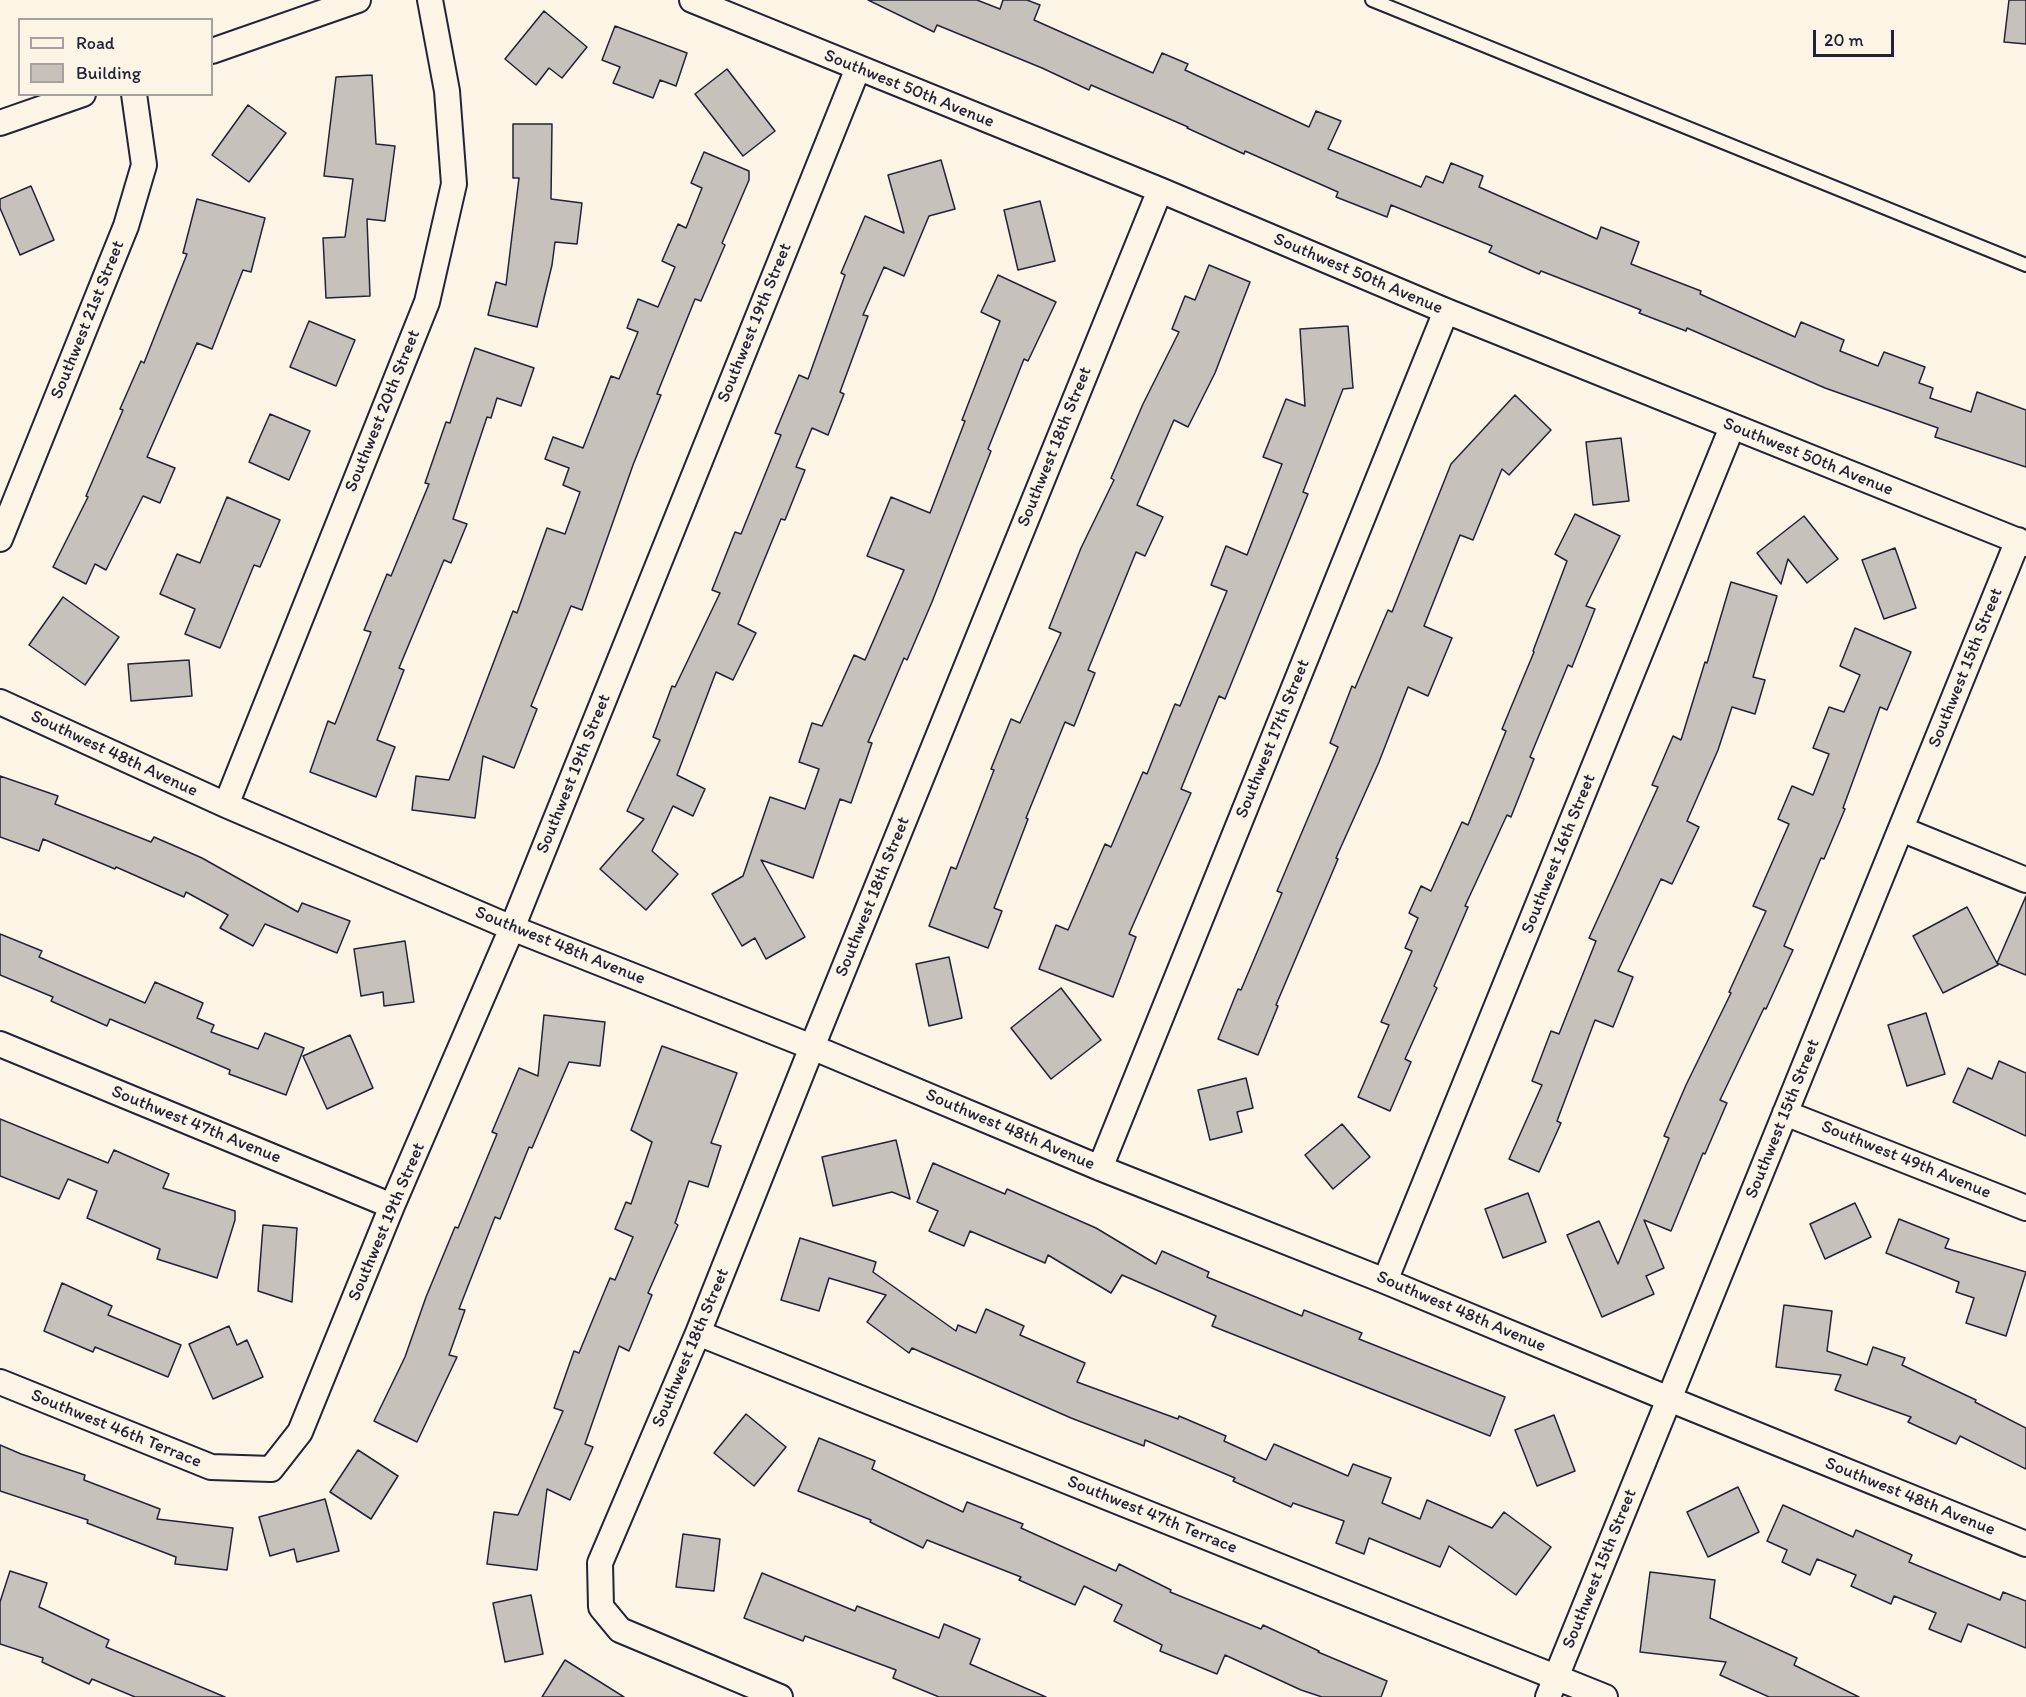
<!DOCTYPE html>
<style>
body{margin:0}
#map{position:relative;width:2026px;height:1697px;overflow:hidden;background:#fcf5e5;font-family:Itim,sans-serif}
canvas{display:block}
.legend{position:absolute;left:18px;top:18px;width:195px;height:78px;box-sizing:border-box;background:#fcf5e5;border:2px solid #a5a1a1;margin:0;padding:8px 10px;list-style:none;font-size:18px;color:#22223b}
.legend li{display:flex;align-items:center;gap:12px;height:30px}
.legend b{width:30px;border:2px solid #a5a1a1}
.scale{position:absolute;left:1813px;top:30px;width:81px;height:27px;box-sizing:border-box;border:3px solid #22223b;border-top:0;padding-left:8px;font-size:18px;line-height:21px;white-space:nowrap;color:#22223b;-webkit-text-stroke:4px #fcf5e5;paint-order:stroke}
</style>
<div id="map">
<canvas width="2026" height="1697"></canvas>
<ul class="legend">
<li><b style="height:8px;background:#fcf5e5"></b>Road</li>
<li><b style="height:16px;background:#c6c1bb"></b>Building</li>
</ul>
<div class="scale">20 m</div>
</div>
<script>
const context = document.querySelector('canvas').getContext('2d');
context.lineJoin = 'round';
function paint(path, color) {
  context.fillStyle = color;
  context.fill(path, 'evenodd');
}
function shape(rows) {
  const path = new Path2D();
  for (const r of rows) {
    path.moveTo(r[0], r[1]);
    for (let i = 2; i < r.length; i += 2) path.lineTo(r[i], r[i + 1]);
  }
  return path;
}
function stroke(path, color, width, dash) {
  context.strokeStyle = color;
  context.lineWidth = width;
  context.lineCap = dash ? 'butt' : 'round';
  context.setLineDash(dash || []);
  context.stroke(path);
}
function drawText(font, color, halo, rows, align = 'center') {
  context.font = font + ' Itim,sans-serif';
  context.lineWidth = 6;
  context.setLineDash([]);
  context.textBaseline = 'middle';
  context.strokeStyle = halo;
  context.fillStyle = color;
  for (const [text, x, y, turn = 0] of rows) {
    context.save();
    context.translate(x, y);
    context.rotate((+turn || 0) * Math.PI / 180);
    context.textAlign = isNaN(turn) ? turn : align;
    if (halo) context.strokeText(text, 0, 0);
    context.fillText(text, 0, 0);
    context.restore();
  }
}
const building = shape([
 [868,0,977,0,1000,9,1003,0,1027,0,1040,5,1034,20,1153,73,1162,53,1188,64,1185,70,1309,127,1316,111,1341,121,1328,149,1421,187,1426,176,1443,183,1451,163,1483,176,1479,187,1597,239,1601,227,1639,242,1631,264,1701,291,1700,294,1795,337,1801,322,1844,340,1840,351,1878,366,1884,352,1925,367,1919,383,1933,388,1930,398,1971,412,1977,392,2026,410,2026,467,1935,437,1938,428,1825,388,1687,328,1686,331,1639,313,1641,310,1541,271,1539,274,1489,252,1492,246,1391,205,1387,217,1336,197,1338,192,1245,151,1244,154,1187,128,1188,127,1091,85,1089,90,1042,68,937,25,934,32,868,0],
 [2009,0,2026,0,2026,44,2004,42,2009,0],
 [544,11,587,47,562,78,549,68,536,85,505,59,544,11],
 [615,26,687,53,676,86,660,80,653,98,613,83,620,67,602,60,615,26],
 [727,69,775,131,743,156,695,94,727,69],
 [372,75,376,144,395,146,385,221,367,219,370,296,326,298,323,238,345,237,353,179,324,176,336,77,372,75],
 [248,105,286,133,249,182,212,155,248,105],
 [513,124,552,124,551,199,582,203,577,244,555,242,552,265,537,327,488,315,496,282,506,285,519,178,513,178,513,124],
 [704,152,749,171,749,180,722,243,725,245,701,301,695,299,657,394,661,395,633,465,582,610,571,606,531,706,537,709,514,768,483,756,475,818,412,810,416,776,449,780,513,611,517,613,547,528,565,534,580,492,563,485,569,468,545,459,553,437,583,448,611,376,619,379,638,332,627,328,638,299,658,307,675,267,662,261,678,224,686,228,702,188,691,183,704,152],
 [941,160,955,209,929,216,904,276,884,267,863,315,868,316,840,392,844,394,828,435,812,428,796,467,805,470,785,520,781,519,738,624,756,633,733,680,716,672,677,775,705,789,693,816,673,806,652,851,678,874,646,910,600,869,644,819,627,811,660,740,653,737,672,686,675,687,720,593,712,590,735,532,741,534,781,435,775,433,799,375,808,379,845,275,841,273,865,216,904,233,888,175,941,160],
 [31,186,54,240,20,255,0,208,0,199,31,186],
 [197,199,265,218,251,272,243,270,212,349,197,343,147,457,175,468,160,503,143,496,106,570,95,564,86,584,53,567,88,497,86,496,123,410,120,409,141,361,144,363,187,254,183,253,197,199],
 [1040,201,1055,261,1018,270,1004,210,1040,201],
 [1209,265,1250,282,1215,373,1188,427,1174,420,1137,505,1163,517,1145,556,1136,552,1088,670,1095,673,1074,726,1065,722,1026,818,1028,819,994,908,1002,911,988,948,929,926,951,867,956,869,994,770,991,769,1011,719,1020,723,1061,633,1049,628,1081,548,1114,480,1111,478,1143,404,1179,332,1172,329,1185,296,1195,300,1209,265],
 [998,275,1056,302,1028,361,1024,359,988,449,991,451,932,602,907,660,904,658,868,742,872,743,851,803,840,799,813,878,761,860,805,937,766,959,755,938,742,946,712,894,743,876,770,797,805,809,819,769,799,762,812,723,822,726,854,655,865,660,904,570,867,556,891,497,930,513,965,421,962,420,1000,321,981,312,998,275],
 [309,321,355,340,336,386,290,367,309,321],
 [1348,326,1353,388,1343,389,1303,492,1308,494,1285,551,1225,699,1219,696,1181,789,1191,793,1129,934,1136,937,1113,997,1039,969,1056,925,1068,930,1105,844,1111,847,1143,772,1147,774,1175,704,1180,706,1227,591,1211,585,1226,546,1247,555,1282,464,1263,457,1286,399,1305,406,1300,329,1348,326],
 [475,348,534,368,521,406,497,398,491,418,487,417,453,519,467,524,451,563,444,560,399,668,404,670,377,740,395,747,376,797,310,772,328,721,335,724,371,632,364,630,387,574,391,576,429,484,425,483,446,422,450,423,475,348],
 [1515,395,1551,430,1509,475,1502,469,1473,540,1460,535,1424,626,1452,638,1428,696,1408,687,1379,762,1336,858,1338,859,1276,1005,1278,1006,1258,1055,1218,1039,1238,989,1241,990,1282,893,1277,891,1338,747,1330,743,1352,686,1355,688,1388,610,1392,612,1451,464,1515,395],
 [270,414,310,431,289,480,249,462,270,414],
 [1621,438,1629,501,1593,505,1586,442,1621,438],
 [227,497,280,520,260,567,254,565,220,648,185,634,195,609,160,594,177,554,200,563,227,497],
 [1575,514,1620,536,1586,606,1595,609,1572,667,1568,665,1530,757,1534,759,1511,817,1507,815,1465,906,1468,907,1434,986,1437,988,1405,1059,1411,1062,1390,1111,1358,1097,1389,1025,1381,1022,1412,951,1405,948,1418,918,1409,913,1421,886,1431,891,1462,822,1468,825,1506,731,1502,729,1534,652,1533,651,1567,561,1555,554,1575,514],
 [1804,516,1838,559,1807,583,1788,559,1781,584,1757,553,1804,516],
 [1895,548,1916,608,1884,619,1862,560,1895,548],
 [1731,582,1777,596,1753,677,1765,680,1755,714,1732,707,1718,750,1687,821,1699,827,1672,884,1661,879,1618,971,1633,977,1613,1027,1595,1020,1557,1121,1561,1123,1539,1172,1509,1159,1542,1085,1532,1081,1551,1031,1559,1034,1596,941,1589,938,1658,787,1652,785,1673,736,1681,740,1705,662,1707,663,1731,582],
 [63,597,119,637,85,685,29,645,63,597],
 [1855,628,1911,652,1887,710,1880,707,1843,808,1845,809,1824,859,1821,858,1784,946,1793,950,1766,1009,1764,1008,1720,1100,1727,1103,1705,1154,1703,1153,1671,1231,1644,1220,1664,1268,1646,1276,1654,1294,1602,1317,1567,1235,1599,1221,1618,1264,1669,1138,1664,1136,1686,1085,1731,993,1729,992,1766,911,1753,906,1789,824,1778,819,1792,786,1813,795,1829,754,1813,748,1829,707,1844,712,1860,675,1840,666,1855,628],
 [189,660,192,696,131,701,128,664,189,660],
 [0,776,58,796,55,804,151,842,154,837,202,858,298,912,302,903,350,921,337,953,265,924,253,946,220,928,228,915,186,892,184,897,116,867,115,869,43,839,39,851,0,837,0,776],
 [2026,896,2026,975,1997,963,2026,896],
 [1967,907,1998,965,1943,993,1913,936,1967,907],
 [0,934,42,951,39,957,145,1003,155,982,203,1003,197,1018,214,1025,211,1032,258,1049,265,1033,304,1048,286,1095,229,1074,230,1070,110,1019,107,1026,51,1001,53,997,0,975,0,934],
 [405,941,414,1002,384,1006,383,992,361,996,354,949,405,941],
 [949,957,962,1018,929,1026,916,964,949,957],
 [1061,988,1101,1040,1051,1079,1011,1028,1061,988],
 [1926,1013,1945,1074,1907,1086,1888,1025,1926,1013],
 [544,1015,605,1022,600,1066,569,1062,532,1148,529,1147,500,1219,495,1217,459,1309,465,1310,449,1355,457,1357,417,1442,374,1421,405,1357,426,1297,455,1227,458,1228,497,1134,492,1132,519,1068,538,1076,544,1015],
 [350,1035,373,1088,327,1109,303,1056,350,1035],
 [662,1046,737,1073,711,1143,721,1146,708,1187,689,1181,675,1223,678,1225,648,1293,652,1295,629,1351,619,1346,585,1444,593,1447,570,1500,547,1489,537,1570,487,1564,494,1512,518,1515,563,1411,554,1408,574,1351,579,1353,610,1278,615,1280,633,1237,615,1229,626,1202,631,1204,652,1142,631,1130,662,1046],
 [1999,1061,2026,1073,2026,1136,1953,1102,1968,1068,1992,1079,1999,1061],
 [1246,1078,1253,1108,1237,1112,1242,1132,1210,1140,1198,1090,1246,1078],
 [0,1119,108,1163,114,1150,169,1174,163,1188,235,1211,235,1220,217,1278,157,1259,160,1249,87,1218,97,1191,68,1179,59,1199,0,1176,0,1119],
 [1342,1124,1370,1157,1333,1189,1305,1155,1342,1124],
 [896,1140,910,1199,892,1192,833,1206,822,1157,896,1140],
 [933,1163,1005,1194,1007,1189,1096,1228,1156,1264,1162,1251,1209,1272,1207,1277,1302,1316,1304,1310,1362,1333,1359,1339,1505,1397,1490,1436,1212,1326,1216,1316,1122,1275,1111,1293,1048,1255,1045,1263,970,1231,964,1246,929,1231,938,1211,917,1202,933,1163],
 [1528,1193,1546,1242,1503,1258,1485,1209,1528,1193],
 [1855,1203,1871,1237,1825,1259,1810,1224,1855,1203],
 [1899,1219,1949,1239,1945,1248,2026,1272,2006,1336,1966,1323,1974,1298,1956,1292,1959,1282,1886,1253,1899,1219],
 [263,1225,297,1228,292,1302,258,1291,263,1225],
 [800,1238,876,1262,873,1272,956,1331,958,1325,976,1333,986,1309,1024,1326,1020,1335,1085,1363,1077,1382,1178,1419,1179,1416,1226,1436,1224,1441,1266,1460,1274,1444,1348,1476,1353,1464,1391,1478,1382,1503,1420,1519,1427,1500,1492,1528,1504,1512,1551,1547,1516,1595,1449,1546,1440,1567,1369,1538,1364,1554,1336,1543,1344,1521,1293,1503,1291,1507,1233,1481,1235,1478,1145,1440,1144,1446,1071,1418,912,1348,909,1353,867,1322,886,1295,829,1278,819,1311,781,1300,800,1238],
 [62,1283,112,1306,108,1315,181,1345,168,1377,95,1347,93,1352,44,1331,62,1283],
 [1784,1305,1832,1311,1827,1351,1867,1365,1873,1347,1905,1358,1902,1365,1976,1400,1975,1402,2026,1428,2026,1469,1960,1436,1956,1444,1908,1422,1911,1417,1835,1390,1841,1375,1776,1367,1784,1305],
 [229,1326,237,1345,247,1340,263,1377,213,1399,189,1344,229,1326],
 [746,1414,786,1447,754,1486,714,1453,746,1414],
 [1554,1415,1575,1471,1537,1486,1515,1430,1554,1415],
 [819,1438,875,1461,872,1469,963,1512,967,1502,1023,1524,1021,1528,1116,1571,1119,1564,1171,1590,1170,1592,1261,1629,1263,1625,1319,1651,1318,1652,1387,1681,1381,1697,1322,1697,1301,1690,1225,1655,1217,1674,1160,1651,1162,1645,1114,1621,1122,1605,1084,1586,1075,1605,1019,1580,1021,1577,927,1540,923,1548,870,1522,871,1520,798,1491,819,1438],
 [0,1445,21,1454,85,1475,84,1480,160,1509,157,1519,233,1528,227,1570,175,1564,176,1557,87,1523,88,1520,0,1491,0,1445],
 [358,1450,398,1476,371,1519,330,1492,358,1450],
 [1738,1487,1759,1532,1708,1557,1687,1512,1738,1487],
 [325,1499,339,1551,297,1562,294,1549,270,1556,259,1517,325,1499],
 [1783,1505,1853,1537,1856,1530,1912,1555,1909,1562,2000,1600,2003,1592,2026,1601,2026,1648,1968,1624,1961,1642,1929,1629,1936,1613,1894,1596,1891,1604,1851,1586,1856,1575,1817,1559,1810,1575,1782,1562,1787,1550,1767,1541,1783,1505],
 [683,1534,720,1539,714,1591,676,1587,683,1534],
 [10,1571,47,1583,39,1607,109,1640,106,1647,225,1697,135,1697,92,1679,89,1684,42,1662,43,1658,0,1644,0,1602,10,1571],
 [1650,1572,1715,1580,1710,1618,1797,1658,1794,1665,1859,1697,1769,1697,1720,1675,1726,1662,1640,1652,1650,1572],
 [762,1573,855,1611,857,1606,939,1638,944,1624,980,1639,970,1664,1046,1697,939,1697,893,1678,896,1670,805,1636,803,1641,744,1618,762,1573],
 [531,1595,543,1654,505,1662,493,1603,531,1595],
 [565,1660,624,1697,542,1697,565,1660]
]);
const service = shape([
 [1372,0,2026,265]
]);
const minor = shape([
 [692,0,1160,190,1446,311,2026,544],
 [212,51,358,0],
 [0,123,83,94],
 [0,539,126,226,144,165,134,94],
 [0,702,226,805,512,928,812,1047,1100,1168,1385,1281,1669,1399,2026,1544],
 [226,805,427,302,454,184,447,91,430,0],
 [1901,829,2026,880],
 [0,1044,392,1206],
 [1785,1113,2026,1208],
 [1100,1168,1446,311],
 [1385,1281,1732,427],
 [698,1333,1605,1697],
 [0,1382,211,1467,271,1469,300,1432,392,1206,512,928,858,68],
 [780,1697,620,1630,601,1607,600,1563,698,1333,812,1047,1160,190],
 [1548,1697,2018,540]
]);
const streetNames = [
 ["Southwest 50th Avenue",909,89,22],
 ["Southwest 50th Avenue",1358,274,23],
 ["Southwest 21st Street",88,320,-68],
 ["Southwest 19th Street",755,323,-68],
 ["Southwest 20th Street",383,411,-68],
 ["Southwest 18th Street",1055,447,-68],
 ["Southwest 50th Avenue",1808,457,22],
 ["Southwest 15th Street",1966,668,-68],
 ["Southwest 17th Street",1273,739,-68],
 ["Southwest 48th Avenue",114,754,25],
 ["Southwest 19th Street",574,774,-68],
 ["Southwest 16th Street",1559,854,-68],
 ["Southwest 18th Street",873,897,-68],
 ["Southwest 48th Avenue",560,946,22],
 ["Southwest 15th Street",1783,1119,-68],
 ["Southwest 47th Avenue",196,1125,22],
 ["Southwest 48th Avenue",1010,1130,23],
 ["Southwest 49th Avenue",1906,1160,22],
 ["Southwest 19th Street",387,1222,-67],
 ["Southwest 48th Avenue",1461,1312,23],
 ["Southwest 18th Street",691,1348,-67],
 ["Southwest 46th Terrace",116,1429,22],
 ["Southwest 48th Avenue",1910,1497,22],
 ["Southwest 47th Terrace",1152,1515,22],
 ["Southwest 15th Street",1600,1569,-68]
];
paint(building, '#c6c1bb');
stroke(building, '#22223b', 1.5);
stroke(service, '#22223b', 16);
stroke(minor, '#22223b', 28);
stroke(service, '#fcf5e5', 12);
stroke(minor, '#fcf5e5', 24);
drawText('18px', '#22223b', '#fcf5e5', streetNames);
</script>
